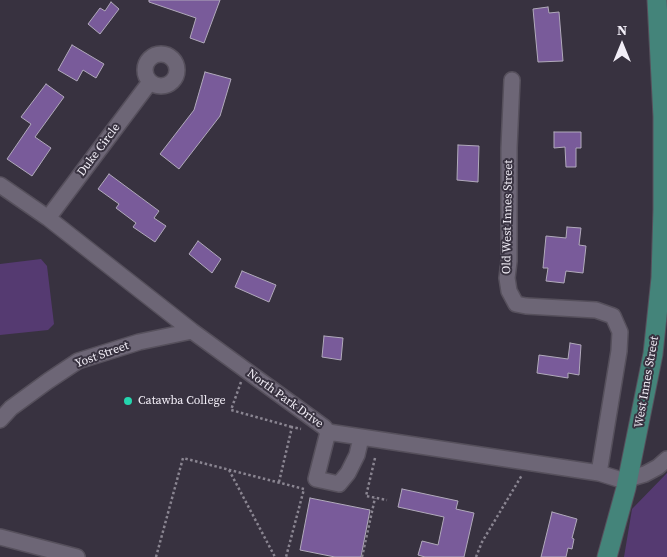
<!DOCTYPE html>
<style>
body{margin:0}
#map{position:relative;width:667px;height:557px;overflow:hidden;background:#383240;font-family:"Source Serif 4",serif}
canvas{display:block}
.north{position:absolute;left:597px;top:20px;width:50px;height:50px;-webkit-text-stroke:4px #383240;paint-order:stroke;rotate:0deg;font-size:14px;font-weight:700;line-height:20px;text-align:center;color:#f2eef7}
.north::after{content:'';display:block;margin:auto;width:18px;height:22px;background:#f2eef7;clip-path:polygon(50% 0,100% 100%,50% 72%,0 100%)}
</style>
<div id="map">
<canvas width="667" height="557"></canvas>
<div class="north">N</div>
</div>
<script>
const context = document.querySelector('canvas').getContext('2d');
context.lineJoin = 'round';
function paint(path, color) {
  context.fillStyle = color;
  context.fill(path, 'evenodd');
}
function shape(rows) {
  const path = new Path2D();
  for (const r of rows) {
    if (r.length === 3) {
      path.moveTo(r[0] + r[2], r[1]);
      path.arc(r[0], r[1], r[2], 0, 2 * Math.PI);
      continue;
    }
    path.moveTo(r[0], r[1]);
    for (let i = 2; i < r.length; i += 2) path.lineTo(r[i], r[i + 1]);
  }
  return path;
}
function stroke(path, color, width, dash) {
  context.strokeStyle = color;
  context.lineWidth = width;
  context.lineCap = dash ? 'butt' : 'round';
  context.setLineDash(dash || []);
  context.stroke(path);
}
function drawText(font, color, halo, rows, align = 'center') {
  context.font = font + ' "Source Serif 4",serif';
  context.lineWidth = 4;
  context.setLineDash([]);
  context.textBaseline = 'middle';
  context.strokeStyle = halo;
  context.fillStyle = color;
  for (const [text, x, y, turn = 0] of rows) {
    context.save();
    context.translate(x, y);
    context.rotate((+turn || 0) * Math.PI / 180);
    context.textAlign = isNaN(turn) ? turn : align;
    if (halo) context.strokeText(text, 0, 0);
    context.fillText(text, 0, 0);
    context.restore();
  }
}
const green = shape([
 [41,259,47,266,54,324,48,330,0,335,0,264],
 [667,473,667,557,624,557,632,509]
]);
const building = shape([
 [149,0,220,0,204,43,190,38,196,18,149,2,149,0],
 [111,2,119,9,100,34,88,24,100,8,105,11,111,2],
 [548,7,549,13,559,12,563,61,538,62,533,9,548,7],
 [72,45,104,64,96,78,83,70,77,81,58,70,72,45],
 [205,72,231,79,220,116,179,169,160,154,194,110,205,72],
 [46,84,64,97,35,137,51,148,32,176,7,159,31,124,21,117,46,84],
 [554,132,581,132,581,148,576,148,576,167,566,167,565,147,554,148,554,132],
 [458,145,479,146,478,182,457,180,458,145],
 [109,174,159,211,154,218,166,226,155,242,133,227,136,223,116,208,119,204,98,189,109,174],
 [567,227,581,228,579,245,586,246,583,273,566,271,564,283,546,281,548,268,543,268,546,236,566,238,567,227],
 [198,241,221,259,212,273,189,254,198,241],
 [242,271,276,285,269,302,235,287,242,271],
 [324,336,343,338,341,360,322,357,324,336],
 [570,343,581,345,579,375,568,373,568,378,537,373,539,355,568,359,570,343],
 [402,489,458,501,456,509,474,513,464,557,425,557,418,555,422,541,438,545,444,517,398,507,402,489],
 [310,498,370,510,361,557,335,557,300,550,310,498],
 [552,512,577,519,572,538,574,539,572,549,568,548,566,557,541,557,552,512]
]);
const path = shape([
 [241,382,231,410,292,427],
 [375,458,366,496,387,500],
 [229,470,275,557],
 [279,482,292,427,301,429],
 [156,557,183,458,304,489,286,557],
 [362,557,375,498],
 [476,557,482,542,522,475]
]);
const minor = shape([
 [161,70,16],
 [512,80,509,148,509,261,507,278,509,291,516,304,526,306,596,310,613,316,620,332,619,351,599,473],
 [0,185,48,218,192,331,324,427,328,432,599,473,628,482],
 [48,218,150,82],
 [0,420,11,408,48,381,78,361,139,342,192,331],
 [328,432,316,479,339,484,348,473,357,455,361,438],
 [628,479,645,474,658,467,667,459],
 [0,537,77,557]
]);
const major = shape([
 [607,557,626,488,653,354,661,278,663,209,663,117,657,0]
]);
const markers = [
 [128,401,5,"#24d5ae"]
];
const streetNames = [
 ["Duke Circle",99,150,-53],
 ["Old West Innes Street",508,217,-89],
 ["Yost Street",102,355,-20],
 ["West Innes Street",647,382,-80],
 ["North Park Drive",285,399,36]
];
const poiNames = [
 ["Catawba College",138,401]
];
paint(green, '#553a71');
paint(building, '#795b9a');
stroke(building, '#b1aabb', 1);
stroke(minor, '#56505c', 18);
stroke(major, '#56505c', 21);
stroke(path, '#8a8591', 2.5, [2.5, 2.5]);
stroke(minor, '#6d6676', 15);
stroke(major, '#44847a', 19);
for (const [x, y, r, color] of markers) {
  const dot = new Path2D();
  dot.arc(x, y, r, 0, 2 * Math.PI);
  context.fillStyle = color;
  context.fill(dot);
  stroke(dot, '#383240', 2);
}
drawText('12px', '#f2eef7', '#383240', streetNames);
drawText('12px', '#f2eef7', '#383240', poiNames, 'left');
</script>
